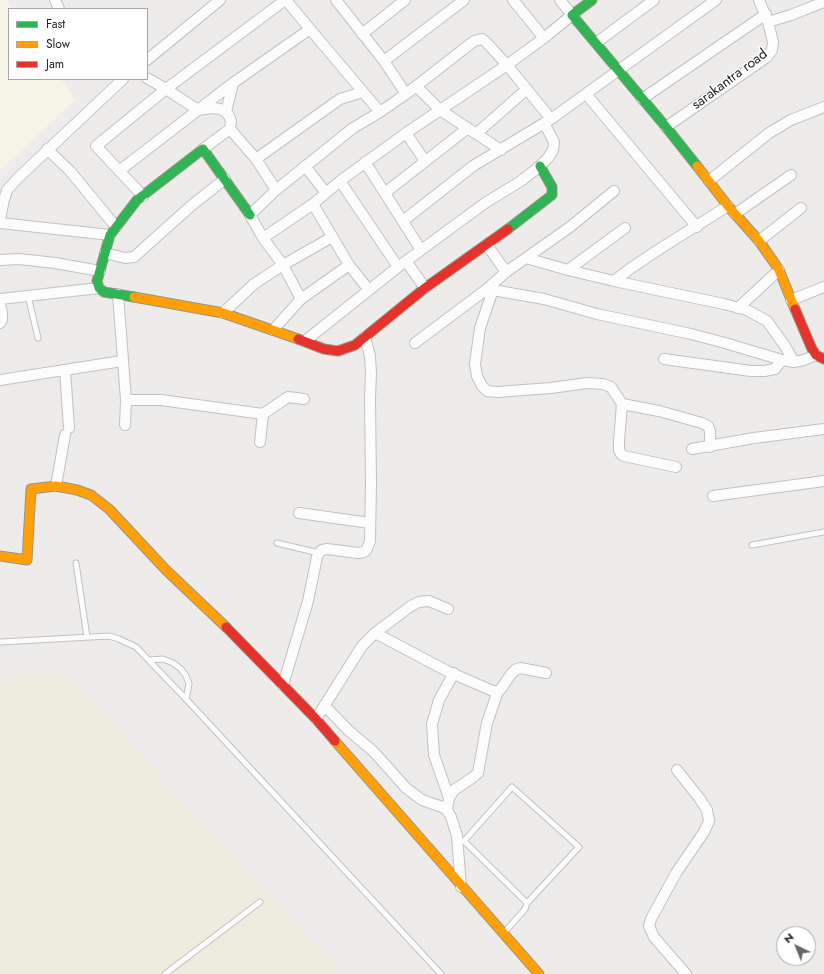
<!DOCTYPE html>
<style>
body{margin:0}
#map{position:relative;width:824px;height:974px;overflow:hidden;background:#eeecea;font-family:Jost,sans-serif}
canvas{display:block}
.legend{position:absolute;left:8px;top:8px;width:140px;height:72px;box-sizing:border-box;background:#fff;border:1px solid #a6a6a6;margin:0;padding:5px 7px;list-style:none;font-size:12px;color:#212121}
.legend li{display:flex;align-items:center;gap:8px;height:20px}
.legend b{width:20px;border:1px solid #a6a6a6}
.north{position:absolute;left:776px;top:926px;width:40px;height:40px;box-sizing:border-box;background:#fff;border:1px solid #a6a6a6;border-radius:50%;rotate:317deg;font-size:11px;font-weight:700;line-height:16px;text-align:center;color:#212121}
.north::after{content:'';display:block;margin:auto;width:14px;height:18px;background:#696867;clip-path:polygon(50% 0,100% 100%,50% 72%,0 100%)}
</style>
<div id="map">
<canvas width="824" height="974"></canvas>
<ul class="legend">
<li><b style="height:5px;background:#30b455"></b>Fast</li>
<li><b style="height:5px;background:#ff9f0a"></b>Slow</li>
<li><b style="height:5px;background:#e5322d"></b>Jam</li>
</ul>
<div class="north">N</div>
</div>
<script>
const context = document.querySelector('canvas').getContext('2d');
context.lineJoin = 'round';
function paint(path, color) {
  context.fillStyle = color;
  context.fill(path, 'evenodd');
}
function shape(rows) {
  const path = new Path2D();
  for (const r of rows) {
    path.moveTo(r[0], r[1]);
    for (let i = 2; i < r.length; i += 2) path.lineTo(r[i], r[i + 1]);
  }
  return path;
}
function stroke(path, color, width, dash) {
  context.strokeStyle = color;
  context.lineWidth = width;
  context.lineCap = dash ? 'butt' : 'round';
  context.setLineDash(dash || []);
  context.stroke(path);
}
function drawText(font, color, halo, rows, align = 'center') {
  context.font = font + ' Jost,sans-serif';
  context.lineWidth = 3;
  context.setLineDash([]);
  context.textBaseline = 'middle';
  context.strokeStyle = halo;
  context.fillStyle = color;
  for (const [text, x, y, turn = 0] of rows) {
    context.save();
    context.translate(x, y);
    context.rotate((+turn || 0) * Math.PI / 180);
    context.textAlign = isNaN(turn) ? turn : align;
    if (halo) context.strokeText(text, 0, 0);
    context.fillText(text, 0, 0);
    context.restore();
  }
}
const education = shape([
 [0,0,6,0,12,9,9,9,9,79,61,79,75,100,0,170]
]);
const farmland = shape([
 [70,677,341,974,0,974,0,683,17,678]
]);
const lane = shape([
 [28,296,38,338],
 [277,543,319,553],
 [752,545,824,532],
 [76,563,87,637],
 [0,642,109,636,119,639,136,647,186,699,441,974],
 [149,660,163,659,173,663,181,669,186,676,189,684,186,699],
 [504,933,525,909,527,903,464,841,512,787,579,847,527,903],
 [165,974,260,902]
]);
const street = shape([
 [55,0,59,9],
 [336,0,384,61,406,94],
 [513,0,544,38],
 [768,22,791,15,824,2],
 [310,29,380,112],
 [362,34,405,0],
 [596,43,654,0],
 [147,60,220,0],
 [384,61,464,0],
 [147,78,166,89,198,110,213,108,220,109,226,112],
 [233,83,226,112,229,116,231,121,230,129,256,159,276,190],
 [416,86,440,110,501,150],
 [586,94,697,227],
 [642,99,766,14],
 [666,127,767,57,772,50,773,42,768,22,759,0],
 [406,133,425,161],
 [477,133,527,89],
 [47,149,70,171,116,227],
 [203,149,230,129],
 [256,159,340,99,363,92],
 [365,162,421,250],
 [305,166,326,193],
 [119,171,233,83,310,29,286,0],
 [340,181,398,267],
 [709,181,769,133,791,120,824,107],
 [386,192,468,128],
 [143,196,96,146,166,89,285,0],
 [313,204,349,265,369,290],
 [735,214,791,175],
 [0,220,3,204,7,190,19,177,123,79],
 [403,221,473,166,551,119,716,0],
 [0,223,110,235],
 [263,238,313,204,340,181,406,133,507,65,544,38,572,15,560,0],
 [759,241,801,208],
 [487,245,506,272],
 [105,253,125,258,134,257,192,205,225,179],
 [526,258,568,270,614,281,724,304,747,310,767,321,785,346,794,362],
 [0,260,19,259,55,263,100,271],
 [406,261,425,288],
 [568,270,625,228],
 [614,281,631,268,661,248,728,206],
 [487,289,544,299,597,314,691,334,725,343,782,360,794,362,804,360,816,355],
 [493,290,480,328,475,364,477,376,482,386,487,391,497,392,551,388,587,383,603,384,611,387,622,404,659,411,702,423,708,426,710,431,710,447],
 [118,294,126,400,125,425],
 [0,299,99,288],
 [301,299,283,265,263,238,250,215,276,190,353,128,380,112,406,94,474,41,482,39,486,42,507,65,551,119],
 [791,300,824,287],
 [0,304,2,313,2,320,0,323],
 [738,308,779,270],
 [223,313,254,284,283,265,332,237],
 [273,330,301,299,349,265],
 [305,341,398,267,485,203,521,181,540,166,548,158,553,150,554,142,544,123],
 [415,343,487,289,506,272,570,227,614,191],
 [664,359,751,371,764,371,775,369,782,360],
 [65,370,69,428],
 [0,380,122,361],
 [126,400,161,400,263,414,288,397,304,399],
 [622,404,619,441,619,450,621,454,624,456,676,467],
 [260,442,263,414],
 [692,449,754,438,824,429],
 [56,486,65,435],
 [713,496,824,481],
 [299,513,370,523],
 [375,633,449,672,493,691,498,691,501,689,511,674,515,670,520,668,546,673],
 [283,685,308,601,317,557,319,553,322,550,327,549,358,553,364,552,367,549,370,541,371,482,370,398,371,373,370,356,365,337],
 [325,706,348,730,374,752,406,788,422,800,442,807,447,810,451,817,457,836,461,887],
 [316,719,362,646,375,633,411,606,419,602,429,601,448,609],
 [677,770,700,799,707,810,709,821,704,832,676,873,651,919,649,926,654,937,686,974],
 [449,798,434,755,432,724,439,700,454,673],
 [447,810,449,798,454,790,472,778,478,773,487,723,498,691]
]);
const fast = shape([
 [592,0,572,15,666,127,697,166],
 [508,229,552,195,552,187,540,166],
 [134,297,104,292,99,288,97,281,110,235,137,200,203,149,250,215]
]);
const slow = shape([
 [697,166,728,206,759,241,773,261,779,270,795,309],
 [134,297,223,313,298,339],
 [0,556,27,560,31,489,56,486,77,490,91,495,109,509,166,570,226,627],
 [335,741,539,974]
]);
const jam = shape([
 [795,309,812,349,816,355,824,359],
 [298,339,324,349,338,351,355,345,425,288,508,229],
 [226,627,316,719,335,741]
]);
const streetNames = [
 ["sarakantra road",730,80,-37]
];
paint(education, '#f6f4e7');
paint(farmland, '#edecdf');
stroke(lane, '#c2c1c0', 7);
stroke(street, '#c2c1c0', 12);
stroke(fast, '#979783', 11);
stroke(slow, '#979783', 11);
stroke(jam, '#979783', 11);
stroke(lane, '#fcfcfc', 5);
stroke(street, '#fcfcfc', 10);
stroke(fast, '#30b455', 9);
stroke(slow, '#ff9f0a', 9);
stroke(jam, '#e5322d', 9);
drawText('14px', '#212121', '#fff', streetNames);
</script>
